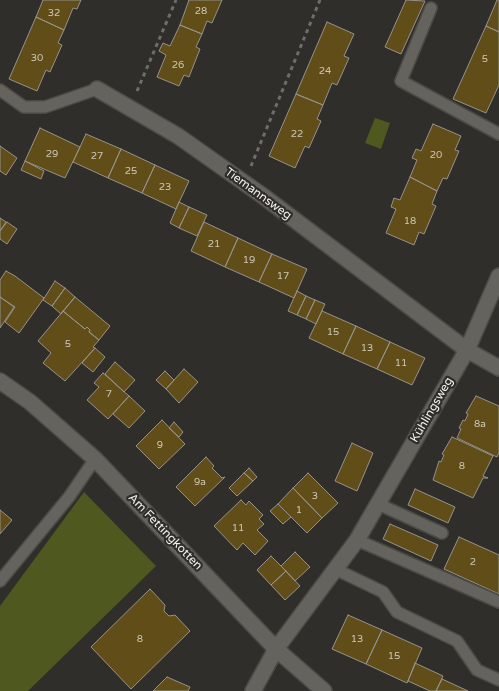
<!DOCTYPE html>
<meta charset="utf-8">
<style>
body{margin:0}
canvas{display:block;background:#302e2a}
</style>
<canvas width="499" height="691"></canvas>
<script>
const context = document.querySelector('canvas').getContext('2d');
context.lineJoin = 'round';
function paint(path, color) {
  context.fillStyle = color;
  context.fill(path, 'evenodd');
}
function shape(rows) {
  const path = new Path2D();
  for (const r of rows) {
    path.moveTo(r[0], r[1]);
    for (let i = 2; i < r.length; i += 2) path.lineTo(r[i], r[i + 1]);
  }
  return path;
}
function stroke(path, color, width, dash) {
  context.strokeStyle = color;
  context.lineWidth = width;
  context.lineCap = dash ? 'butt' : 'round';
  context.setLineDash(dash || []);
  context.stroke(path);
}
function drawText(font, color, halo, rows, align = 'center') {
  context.font = font + ' "Varela Round",sans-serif';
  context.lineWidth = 4.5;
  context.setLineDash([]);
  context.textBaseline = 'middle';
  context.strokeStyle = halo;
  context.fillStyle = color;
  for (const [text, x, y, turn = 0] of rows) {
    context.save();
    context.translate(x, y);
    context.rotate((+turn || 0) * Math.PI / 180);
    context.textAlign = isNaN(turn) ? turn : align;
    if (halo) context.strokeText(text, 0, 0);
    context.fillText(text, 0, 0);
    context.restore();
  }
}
const green = shape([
 [375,118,390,123,381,149,365,143],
 [84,492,156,566,28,691,0,691,0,606]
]);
const building = shape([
 [43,0,81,0,77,9,73,8,64,30,36,17,43,0],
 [189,0,222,0,212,23,207,21,202,34,180,25,189,0],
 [406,0,425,1,401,54,385,47,406,0],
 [497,0,499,0,499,32,486,26,497,0],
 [36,17,64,30,58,43,62,45,50,72,46,70,37,91,9,79,36,17],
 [327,22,354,34,344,56,349,58,337,85,332,83,323,105,296,94,327,22],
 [180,25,202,34,196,47,200,49,189,77,184,75,179,86,157,77,166,55,159,51,163,43,170,46,180,25],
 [486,26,499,32,499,85,486,113,453,99,486,26],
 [296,94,323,105,317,119,321,121,309,148,305,146,295,168,269,156,296,94],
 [433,124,461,136,455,150,459,151,447,179,443,178,437,191,410,177,417,160,412,158,416,149,421,151,433,124],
 [40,128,80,147,65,178,25,161,40,128],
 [86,134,121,149,108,178,73,162,86,134],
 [0,146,17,158,6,175,0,171,0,146],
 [121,149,155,165,142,193,108,178,121,149],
 [25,161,44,171,41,179,21,170,25,161],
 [155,165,189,181,176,209,142,193,155,165],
 [410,177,437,191,432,204,436,206,424,234,419,232,414,245,386,233,396,209,391,207,394,198,400,200,410,177],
 [179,202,189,207,179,228,170,223,179,202],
 [189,207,207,215,197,236,179,228,189,207],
 [0,218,6,222,0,231,0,218],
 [7,222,17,229,7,244,0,239,0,231,7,222],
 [204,222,238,238,225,267,191,251,204,222],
 [238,238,272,254,259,282,225,267,238,238],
 [272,254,307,269,294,298,259,282,272,254],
 [6,271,15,276,44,298,19,333,5,322,15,307,0,297,0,280,6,271],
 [55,281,65,288,52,306,43,300,55,281],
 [65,288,75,297,61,314,52,306,65,288],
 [297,291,306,296,297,315,288,311,297,291],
 [306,296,315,300,306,319,297,315,306,296],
 [0,297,14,307,0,328,0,297],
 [75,297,110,326,99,340,89,332,90,330,87,327,85,329,63,311,75,297],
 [315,300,325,304,316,324,306,319,315,300],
 [63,311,85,329,87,327,90,330,89,332,99,340,93,347,95,348,65,381,43,363,51,353,38,341,63,311],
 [322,311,356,326,343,354,309,338,322,311],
 [356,326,390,342,377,369,343,354,356,326],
 [390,342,425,358,412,385,377,369,390,342],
 [95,348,105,357,93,372,82,363,95,348],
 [115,362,135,380,124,392,105,374,115,362],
 [184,369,198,382,179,403,166,389,184,369],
 [165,371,174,380,166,389,156,380,165,371],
 [103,373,129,396,108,419,87,400,99,387,94,383,103,373],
 [129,396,145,411,129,428,113,414,129,396],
 [476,396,499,406,499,453,497,457,457,438,461,429,459,428,463,420,465,421,468,414,466,413,476,396],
 [162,420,185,444,159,469,136,446,162,420],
 [174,422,183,432,179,437,169,428,174,422],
 [452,437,493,456,483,476,488,478,483,478,473,498,433,480,439,461,441,462,444,455,442,454,452,437],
 [352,443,373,453,357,491,335,481,352,443],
 [206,457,214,466,212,468,222,478,225,477,195,506,176,487,206,457],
 [249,468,257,477,253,481,244,473,249,468],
 [244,473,253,481,237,496,229,488,244,473],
 [308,473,338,503,322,518,293,488,308,473],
 [293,488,322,518,307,533,278,504,293,488],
 [415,489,455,507,448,523,408,505,415,489],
 [241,500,246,505,249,501,263,515,259,519,264,524,257,530,268,541,255,555,243,543,237,550,214,526,241,500],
 [278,504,291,517,283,524,270,511,278,504],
 [0,510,12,520,0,534,0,510],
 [390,524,438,545,431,561,383,539,390,524],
 [459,537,499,555,499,594,444,569,459,537],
 [295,552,310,567,295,581,281,566,295,552],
 [271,556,286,571,271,585,257,570,271,556],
 [286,571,300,586,285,600,271,585,286,571],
 [150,589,165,605,164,611,169,616,175,615,190,631,131,689,91,647,150,589],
 [348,615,382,630,366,664,332,649,348,615],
 [382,630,422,648,407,683,366,664,382,630],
 [415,663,443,676,436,691,430,691,408,681,415,663],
 [167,677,190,687,188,691,153,691,167,677],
 [442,679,468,691,436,691,442,679]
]);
const path = shape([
 [137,91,176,0],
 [251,166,320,0]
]);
const lane = shape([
 [431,8,401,81,499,134],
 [0,90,24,107,45,107,97,89],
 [378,504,442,533],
 [357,540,499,602],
 [335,569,383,592,397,612,457,641,477,670,499,680],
 [0,581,69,497,95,459]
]);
const street = shape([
 [97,89,178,136,263,196,467,350,499,368],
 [0,381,30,402,95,459,276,649,324,691],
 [253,691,276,649,357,540,467,350,499,276]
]);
const numberNames = [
 ["28",201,11],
 ["32",54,13],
 ["30",37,58],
 ["5",485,59],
 ["26",178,65],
 ["24",325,71],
 ["22",297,134],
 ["29",52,154],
 ["20",436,155],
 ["27",97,156],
 ["25",131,171],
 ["23",165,187],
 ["18",410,221],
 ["21",214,244],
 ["19",249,260],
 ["17",283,276],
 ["15",333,332],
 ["5",68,344],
 ["13",367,348],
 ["11",401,363],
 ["7",109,394],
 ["8a",480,424],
 ["9",160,445],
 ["8",462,466],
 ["9a",200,482],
 ["3",315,496],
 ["1",299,510],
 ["11",238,528],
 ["2",473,562],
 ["8",140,639],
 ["13",357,639],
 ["15",394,656]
];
const streetNames = [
 ["Tiemannsweg",258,194,36],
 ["Kühlingsweg",432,410,-60],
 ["Am Fettingkotten",165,532,46]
];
paint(green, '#4f581f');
paint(building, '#614d18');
stroke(building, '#95928d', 1);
stroke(lane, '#4c4a46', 14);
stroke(street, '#4c4a46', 18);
stroke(path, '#6f6d69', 3, [4, 4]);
stroke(lane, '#65635e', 11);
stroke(street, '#65635e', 15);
drawText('10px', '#ccc6b7', null, numberNames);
drawText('12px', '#f0efec', '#302e2a', streetNames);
</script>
